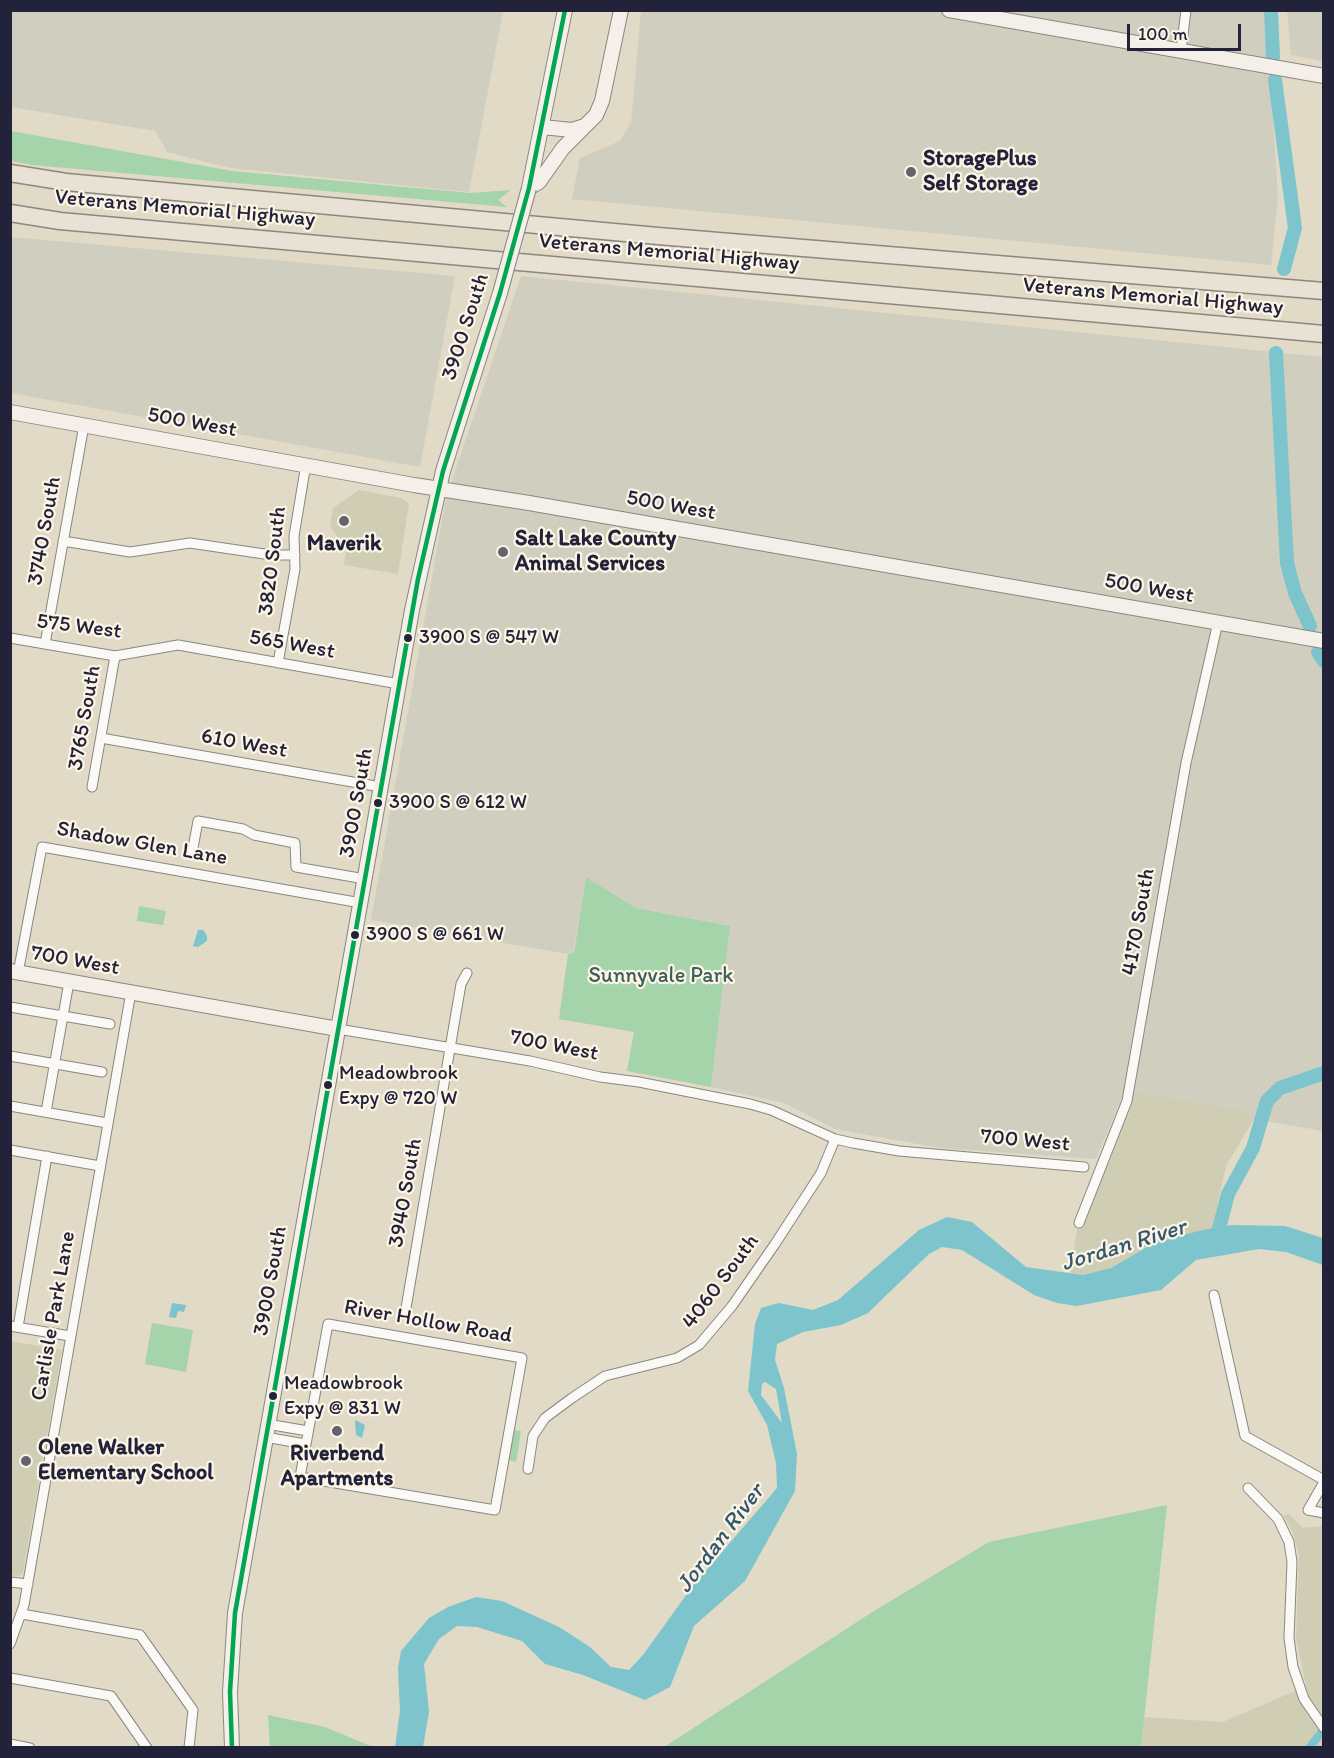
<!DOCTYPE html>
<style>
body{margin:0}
#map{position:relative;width:1334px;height:1758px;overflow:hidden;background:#e0dac6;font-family:Itim,sans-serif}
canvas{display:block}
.frame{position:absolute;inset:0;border:12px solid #22223b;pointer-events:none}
.scale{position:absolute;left:1127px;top:24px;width:114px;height:27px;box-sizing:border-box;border:3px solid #22223b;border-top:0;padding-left:8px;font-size:18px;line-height:21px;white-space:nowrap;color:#22223b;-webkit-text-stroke:4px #fcf5e5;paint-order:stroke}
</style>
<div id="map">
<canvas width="1334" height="1758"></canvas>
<div class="frame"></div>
<div class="scale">100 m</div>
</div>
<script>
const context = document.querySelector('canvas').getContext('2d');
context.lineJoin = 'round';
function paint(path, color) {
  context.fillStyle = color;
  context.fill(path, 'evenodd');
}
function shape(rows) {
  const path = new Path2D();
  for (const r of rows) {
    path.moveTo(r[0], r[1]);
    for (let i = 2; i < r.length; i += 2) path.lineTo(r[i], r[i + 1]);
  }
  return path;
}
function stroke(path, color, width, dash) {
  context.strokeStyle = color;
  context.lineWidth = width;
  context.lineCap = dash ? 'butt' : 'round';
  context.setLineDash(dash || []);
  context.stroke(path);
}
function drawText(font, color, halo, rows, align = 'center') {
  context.font = font + ' Itim,sans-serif';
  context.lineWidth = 4.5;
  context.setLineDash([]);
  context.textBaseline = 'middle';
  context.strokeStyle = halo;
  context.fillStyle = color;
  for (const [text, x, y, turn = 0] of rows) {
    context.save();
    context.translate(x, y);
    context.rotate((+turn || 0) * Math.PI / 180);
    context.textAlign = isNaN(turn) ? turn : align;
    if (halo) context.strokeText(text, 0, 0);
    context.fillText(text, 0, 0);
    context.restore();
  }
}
const built = shape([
 [359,490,401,498,409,504,398,574,344,565,347,545,342,543,330,526,333,508],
 [1125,1090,1244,1110,1254,1119,1226,1166,1212,1229,1152,1244,1111,1268,1083,1275,1070,1273,1082,1201],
 [10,1341,62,1350,23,1572,19,1576,10,1575],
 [1289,1514,1303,1528,1323,1526,1323,1747,1141,1748,1143,1717,1223,1722,1306,1686,1296,1639,1299,1556,1293,1533,1284,1516]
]);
const industrial = shape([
 [10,11,503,11,469,192,230,168,167,152,155,131,11,107],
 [641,11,1266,11,1278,197,1271,265,572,199,580,158,620,141,631,123],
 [1287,11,1323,11,1323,61,1291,55],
 [10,237,455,276,420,467,11,393],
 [521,276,1323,357,1323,1131,1254,1119,1244,1110,1125,1090,1096,1159,940,1148,835,1129,784,1103,711,1087,730,926,636,908,586,877,573,953,568,954,371,920,446,498]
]);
const green = shape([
 [11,131,232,171,470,193,511,190,498,200,507,207,32,165,11,161],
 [586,877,636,908,730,926,711,1087,627,1071,634,1032,559,1019,568,954,574,953],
 [139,906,166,911,163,925,137,921],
 [152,1323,193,1330,186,1372,145,1364],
 [514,1430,521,1431,516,1462,509,1460],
 [1167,1505,1141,1747,664,1747,874,1611,989,1542],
 [268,1715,325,1727,373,1747,270,1747]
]);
const water = shape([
 [198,930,203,930,207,936,207,941,198,947,193,946],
 [947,1217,972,1222,1026,1267,1083,1275,1111,1268,1152,1244,1198,1231,1231,1225,1285,1226,1323,1238,1323,1265,1286,1252,1259,1249,1196,1260,1161,1290,1077,1306,1057,1303,1034,1295,962,1250,942,1247,929,1254,868,1313,841,1325,803,1332,777,1344,775,1360,784,1388,797,1454,795,1491,745,1581,694,1626,670,1687,645,1700,583,1675,545,1664,522,1641,477,1627,457,1626,439,1639,424,1664,429,1712,423,1747,395,1747,400,1711,398,1668,401,1651,429,1618,448,1607,476,1597,502,1601,559,1627,590,1647,611,1667,629,1670,643,1655,692,1587,777,1488,776,1463,767,1425,748,1391,755,1324,761,1308,779,1303,813,1310,838,1300,919,1230],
 [765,1382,776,1389,782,1423,761,1395,762,1384],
 [172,1303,186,1305,184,1312,178,1311,176,1318,169,1317],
 [355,1420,365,1425,362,1438,356,1435]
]);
const canal = shape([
 [1309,1748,1324,1729]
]);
const river = shape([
 [1271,10,1273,57],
 [1275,80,1295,228,1284,269],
 [1276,353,1287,563,1295,593,1310,626],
 [1318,652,1324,661],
 [1216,1240,1228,1194,1253,1148,1267,1101,1280,1088,1324,1073]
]);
const street = shape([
 [1181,51,1186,10],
 [63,541,130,552,190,543,271,555,295,555],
 [10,638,115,656,178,645,399,684],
 [45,644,84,425],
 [278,663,295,569,294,536,306,464],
 [101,738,381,787],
 [92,787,115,656],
 [192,853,198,821,243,829,254,835,295,843,296,867,365,879],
 [18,973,42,847,361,903],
 [10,1007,110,1024],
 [338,1029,530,1061,600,1077,639,1082,750,1104,771,1110,835,1139,853,1143,899,1151,1084,1167],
 [10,1056,102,1072],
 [10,1106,107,1123],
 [46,1112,69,982],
 [10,1150,100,1166],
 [1079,1223,1127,1101,1186,763,1218,622],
 [1214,1295,1245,1436,1324,1480],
 [405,1314,455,1019,461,984,467,973],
 [328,1324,522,1358,495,1510,300,1477,328,1324],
 [10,1326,70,1336],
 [18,1327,47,1156],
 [267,1424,308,1431],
 [265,1437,305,1444],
 [528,1469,533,1436,545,1418,572,1398,605,1376,677,1358,699,1345,732,1306,775,1244,821,1173,835,1139],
 [1324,1482,1308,1510,1324,1513],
 [1248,1488,1278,1519,1289,1542,1292,1562,1289,1638,1293,1667,1304,1699,1324,1728],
 [10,1582,28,1584],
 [22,1614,140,1635,193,1710,189,1748],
 [10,1644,24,1605,131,992],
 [10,1678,111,1696,147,1748],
 [10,1744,30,1748]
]);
const secondary = shape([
 [949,10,1324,76],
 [542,127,572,130,585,126,596,115,602,101,621,10],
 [529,188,565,10],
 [529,188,539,182,563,148,583,128],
 [10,412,414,485,529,503,1324,641],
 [10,971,338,1029],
 [232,1748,230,1692,235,1613,412,610,443,471,500,293]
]);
const highway = shape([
 [10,173,66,182,658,236,1324,291],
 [10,213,60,221,1324,334]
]);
const secondaryBridge = shape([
 [500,293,529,188]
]);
const bus1 = shape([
 [232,1748,230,1692,235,1613,418,579,443,471,500,293,529,188,565,10]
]);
const markers = [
 [911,172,6,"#64626c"],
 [344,521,6,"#64626c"],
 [503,552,6,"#64626c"],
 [408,638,5,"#22223b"],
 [378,803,5,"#22223b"],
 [355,935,5,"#22223b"],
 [328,1085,5,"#22223b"],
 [273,1396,5,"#22223b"],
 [337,1431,6,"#64626c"],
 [26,1461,6,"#64626c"]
];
const busNames = [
 ["3900 S @ 547 W",419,638],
 ["3900 S @ 612 W",389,803],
 ["3900 S @ 661 W",366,935],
 ["Meadowbrook",339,1074],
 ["Expy @ 720 W",339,1099],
 ["Meadowbrook",284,1384],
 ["Expy @ 831 W",284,1409]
];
const poiNames = [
 ["StoragePlus",923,159],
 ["Self Storage",923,184],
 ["Salt Lake County",515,539],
 ["Animal Services",515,564],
 ["Maverik",344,544,"center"],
 ["Olene Walker",38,1448],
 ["Elementary School",38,1473],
 ["Riverbend",337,1454,"center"],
 ["Apartments",337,1479,"center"]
];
const streetNames = [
 ["Veterans Memorial Highway",185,209,5],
 ["Veterans Memorial Highway",669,253,5],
 ["Veterans Memorial Highway",1153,297,5],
 ["3900 South",466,327,-72],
 ["500 West",192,423,10],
 ["500 West",671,506,10],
 ["3740 South",45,531,-80],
 ["3820 South",273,561,-83],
 ["500 West",1149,589,10],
 ["575 West",79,627,7],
 ["565 West",292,645,10],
 ["3765 South",85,718,-80],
 ["610 West",244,744,10],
 ["3900 South",357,803,-80],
 ["Shadow Glen Lane",142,844,10],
 ["4170 South",1139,922,-80],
 ["700 West",75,961,10],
 ["700 West",554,1046,11],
 ["700 West",1025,1141,5],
 ["3940 South",406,1193,-80],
 ["3900 South",271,1281,-80],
 ["4060 South",721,1282,-53],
 ["Carlisle Park Lane",54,1316,-80],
 ["River Hollow Road",428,1322,10]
];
const parkNames = [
 ["Sunnyvale Park",661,976]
];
const waterNames = [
 ["Jordan River",1124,1246,-17],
 ["Jordan River",721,1539,-53]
];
paint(built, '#d0cdb5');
paint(industrial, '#d0cfbf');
paint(green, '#a5d3aa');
paint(water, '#7dc4cd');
stroke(canal, '#7dc4cd', 8);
stroke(river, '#7dc4cd', 14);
stroke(street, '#8a8781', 11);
stroke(secondary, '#8a8781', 16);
stroke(highway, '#8a8781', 19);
stroke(street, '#faf9f6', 9);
stroke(secondary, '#f4efe8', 14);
stroke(highway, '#e8e1d4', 16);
stroke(secondaryBridge, '#8a8781', 16, []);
stroke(secondaryBridge, '#f4efe8', 14);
stroke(bus1, '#00a651', 4.5);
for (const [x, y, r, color] of markers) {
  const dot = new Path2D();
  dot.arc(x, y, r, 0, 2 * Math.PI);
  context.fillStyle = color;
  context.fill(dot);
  stroke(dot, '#fcf5e5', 2);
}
drawText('20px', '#22223b', '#fcf5e5', busNames, 'left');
drawText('bold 22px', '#22223b', '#fcf5e5', poiNames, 'left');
drawText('22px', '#22223b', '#fcf5e5', streetNames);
drawText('22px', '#3f5e5a', '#fcf5e5', parkNames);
drawText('italic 24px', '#33576f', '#fcf5e5', waterNames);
</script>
